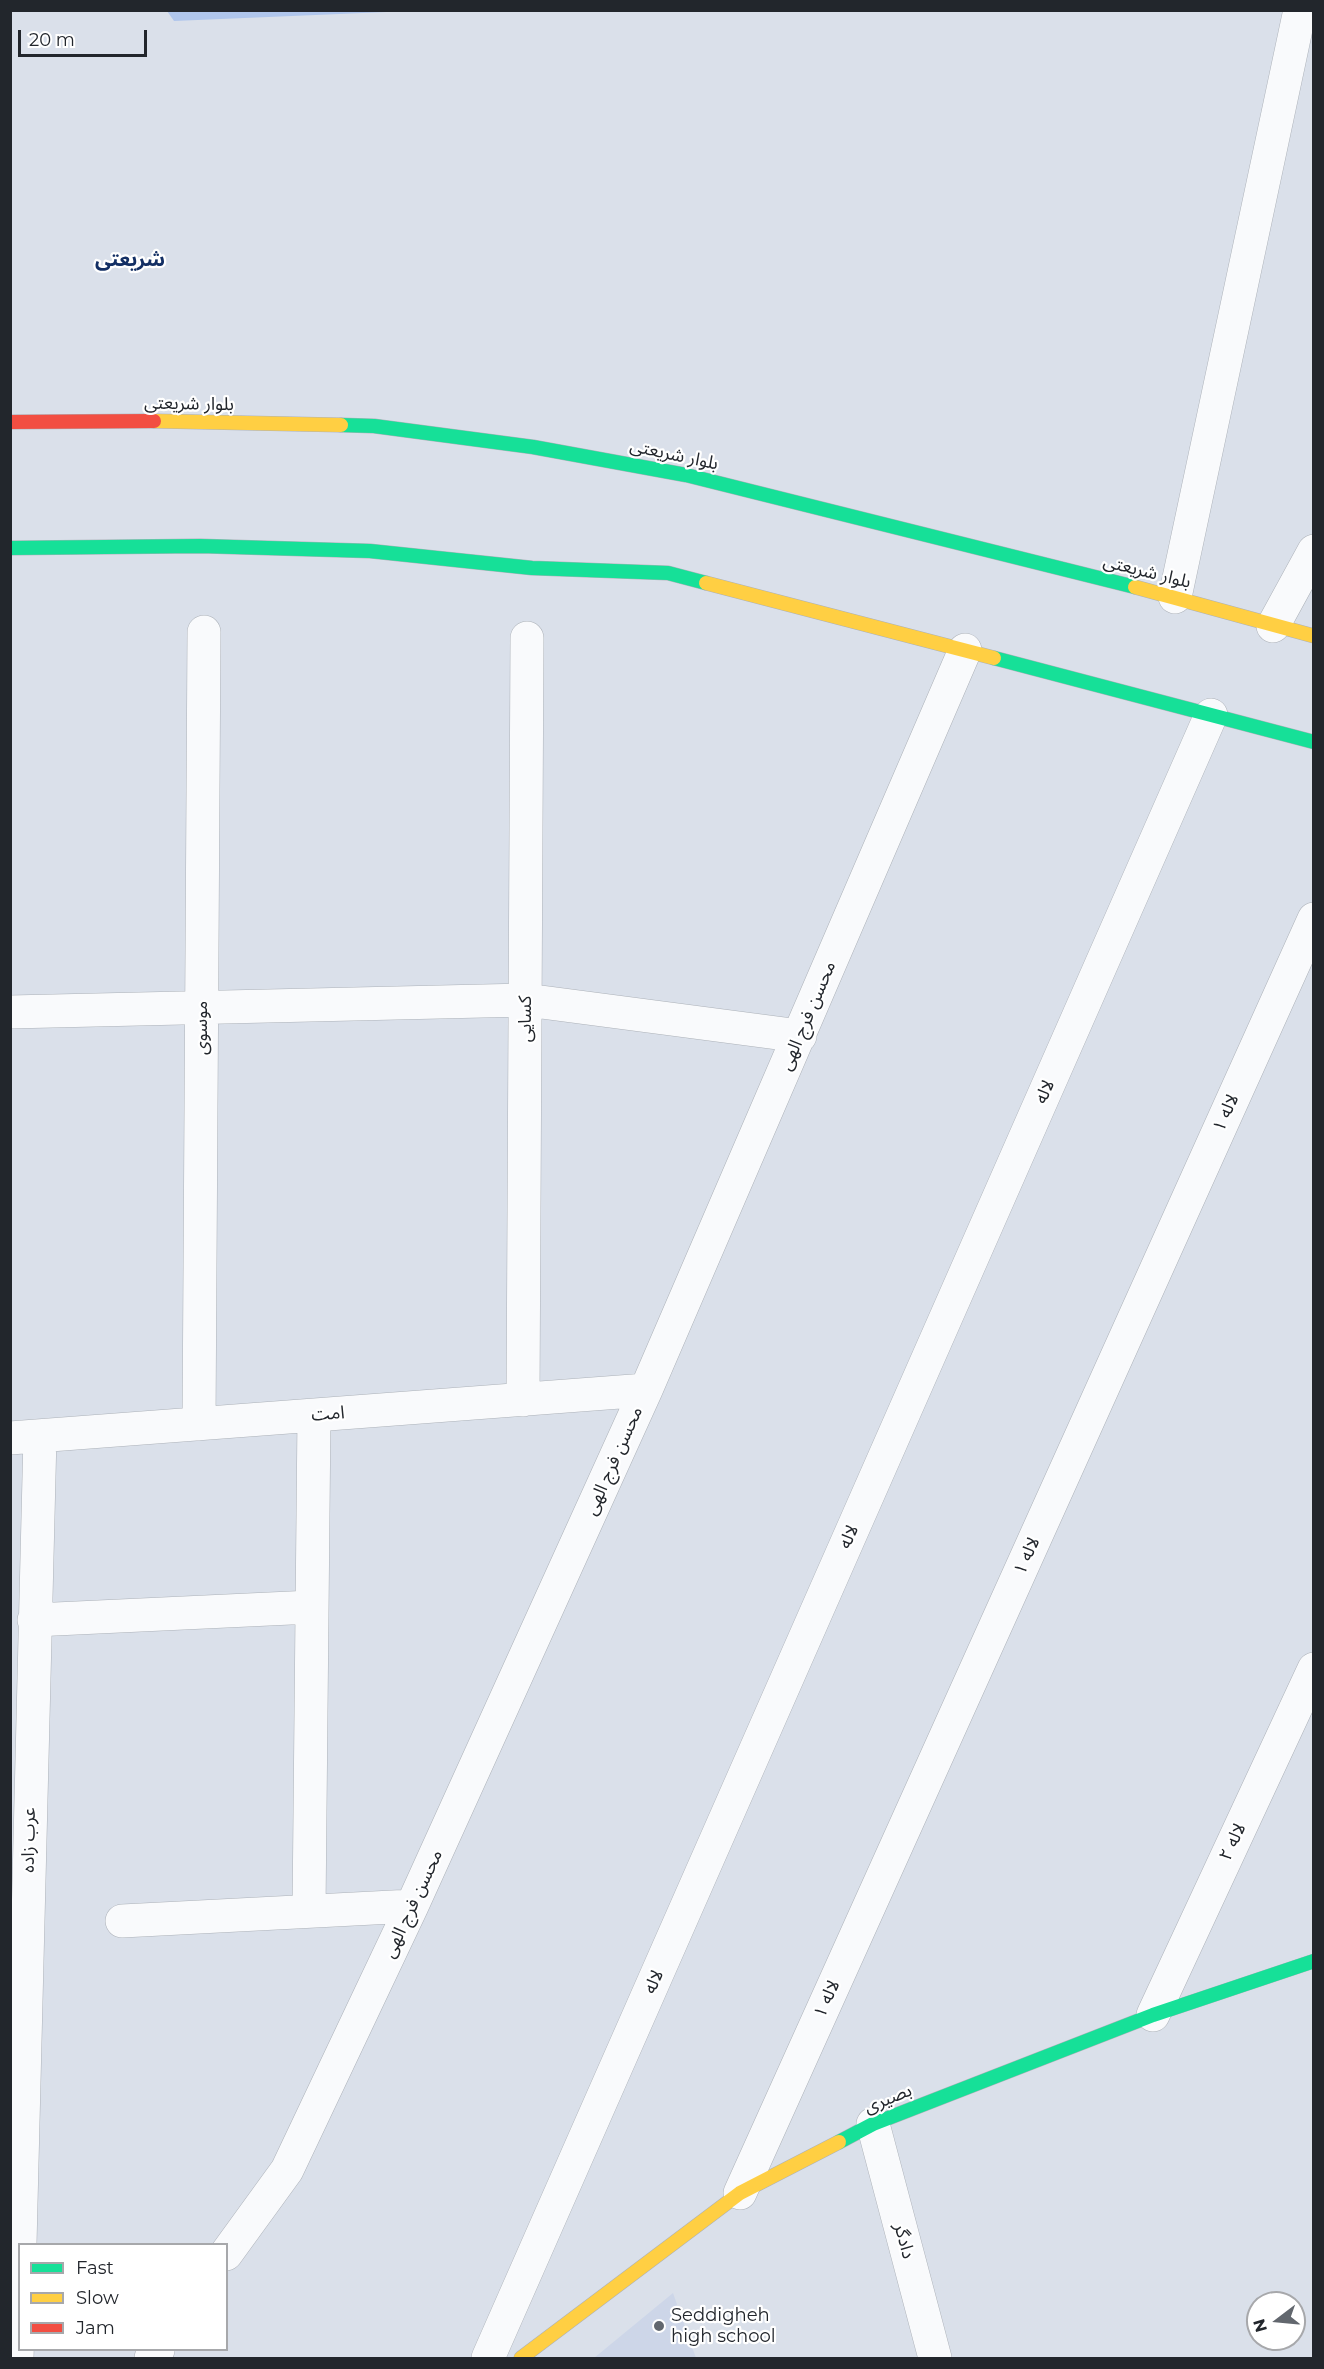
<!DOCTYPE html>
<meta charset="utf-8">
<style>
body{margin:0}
#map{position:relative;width:1324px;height:2369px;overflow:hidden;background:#dae0ea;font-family:Montserrat,sans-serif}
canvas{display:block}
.frame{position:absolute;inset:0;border:12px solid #22262c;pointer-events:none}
.legend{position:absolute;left:18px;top:2243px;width:210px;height:108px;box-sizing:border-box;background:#fff;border:2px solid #a7a8ab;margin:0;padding:8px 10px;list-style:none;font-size:18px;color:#22262c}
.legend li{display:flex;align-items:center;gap:12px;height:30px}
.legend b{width:30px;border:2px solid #a7a8ab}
.north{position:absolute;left:1246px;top:2291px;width:60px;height:60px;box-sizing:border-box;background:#fff;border:2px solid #a7a8ab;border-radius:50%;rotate:254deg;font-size:16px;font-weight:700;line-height:24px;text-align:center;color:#22262c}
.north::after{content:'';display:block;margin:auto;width:21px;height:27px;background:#62676e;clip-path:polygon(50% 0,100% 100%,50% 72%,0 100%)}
.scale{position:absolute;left:18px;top:30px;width:129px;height:27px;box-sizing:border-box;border:3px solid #22262c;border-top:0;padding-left:8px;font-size:18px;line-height:21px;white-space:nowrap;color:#22262c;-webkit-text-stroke:4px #fff;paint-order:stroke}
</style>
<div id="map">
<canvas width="1324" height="2369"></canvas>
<div class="frame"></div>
<ul class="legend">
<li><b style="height:8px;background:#16e098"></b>Fast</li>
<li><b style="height:8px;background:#ffcf43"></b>Slow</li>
<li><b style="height:8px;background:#f24e42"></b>Jam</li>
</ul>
<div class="north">N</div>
<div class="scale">20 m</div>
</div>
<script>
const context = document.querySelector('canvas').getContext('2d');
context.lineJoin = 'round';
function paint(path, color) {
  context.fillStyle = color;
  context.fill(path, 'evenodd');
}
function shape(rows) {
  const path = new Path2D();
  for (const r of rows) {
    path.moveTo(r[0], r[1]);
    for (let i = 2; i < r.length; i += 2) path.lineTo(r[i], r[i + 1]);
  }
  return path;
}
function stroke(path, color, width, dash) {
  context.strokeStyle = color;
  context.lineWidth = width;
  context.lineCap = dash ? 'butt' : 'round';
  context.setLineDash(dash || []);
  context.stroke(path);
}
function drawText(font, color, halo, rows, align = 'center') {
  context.font = font + ' Montserrat,"Noto Sans Arabic",sans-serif';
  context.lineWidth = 4.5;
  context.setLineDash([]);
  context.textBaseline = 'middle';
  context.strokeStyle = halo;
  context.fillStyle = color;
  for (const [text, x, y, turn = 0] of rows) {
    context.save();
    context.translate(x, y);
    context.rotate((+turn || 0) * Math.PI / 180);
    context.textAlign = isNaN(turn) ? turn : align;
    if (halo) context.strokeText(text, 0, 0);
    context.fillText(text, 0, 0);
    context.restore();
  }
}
const built = shape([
 [673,2293,696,2358,594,2358]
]);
const green = shape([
 [167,11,410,11,174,21]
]);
const street = shape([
 [1175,597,1300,10],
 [1273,626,1314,551],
 [10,1012,526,1000,800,1036],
 [523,1400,527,638],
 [199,1424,204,632],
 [10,1438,646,1390],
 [34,1620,312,1607],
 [309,1911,314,1415],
 [122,1921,412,1906],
 [1153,2015,1314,1669],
 [873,2124,935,2358],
 [740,2193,1314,919],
 [20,2244,40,1436],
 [226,2254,287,2170,412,1906,646,1390,965,650],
 [17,2358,20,2268],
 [151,2358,158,2350],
 [488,2358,1211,715]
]);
const fast = shape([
 [341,425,374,426,533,447,686,475,1135,587],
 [10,548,200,546,370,551,532,568,668,573,706,583],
 [994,658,1314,742],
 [839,2142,873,2124,1153,2015,1314,1961]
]);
const slow = shape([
 [154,421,341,425],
 [706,583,994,658],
 [1135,587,1314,636],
 [521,2358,740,2193,839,2142]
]);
const jam = shape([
 [10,422,154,421]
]);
const markers = [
 [659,2326,6,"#62676e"]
];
const streetNames = [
 ["بلوار شریعتی",189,404,1],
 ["بلوار شریعتی",674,455,12],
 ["بلوار شریعتی",1147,572,14],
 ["محسن فرج الهی",808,1016,-67],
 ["کسایی",526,1019,-90],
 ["موسوی",202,1028,-90],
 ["لاله",1045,1092,-66],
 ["لاله ۱",1226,1113,-66],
 ["امت",328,1414,-4],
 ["محسن فرج الهی",614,1461,-66],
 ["لاله",849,1537,-66],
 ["لاله ۱",1027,1556,-66],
 ["عرب زاده",29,1840,-89],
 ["لاله ۲",1233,1842,-65],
 ["محسن فرج الهی",413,1904,-65],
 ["لاله",654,1982,-66],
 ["لاله ۱",827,1999,-66],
 ["بصیری",888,2099,-22],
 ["دادگر",904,2241,75]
];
const poiNames = [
 ["Seddigheh",671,2316],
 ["high school",671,2337]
];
const neighbourhoodNames = [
 ["شریعتی",130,260]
];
paint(built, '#cdd6e8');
paint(green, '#b0c6ec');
stroke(street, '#acb1b8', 34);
stroke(fast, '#acb1b8', 15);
stroke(slow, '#acb1b8', 15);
stroke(jam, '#acb1b8', 15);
stroke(street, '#f9fafc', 33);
stroke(fast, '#16e098', 14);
stroke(slow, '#ffcf43', 14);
stroke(jam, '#f24e42', 14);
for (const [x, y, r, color] of markers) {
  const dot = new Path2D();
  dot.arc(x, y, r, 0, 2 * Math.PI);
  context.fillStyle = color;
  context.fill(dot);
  stroke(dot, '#fff', 2);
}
drawText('18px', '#22262c', '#fff', streetNames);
drawText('18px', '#22262c', '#fff', poiNames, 'left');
drawText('bold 20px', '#132f64', '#fff', neighbourhoodNames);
</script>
